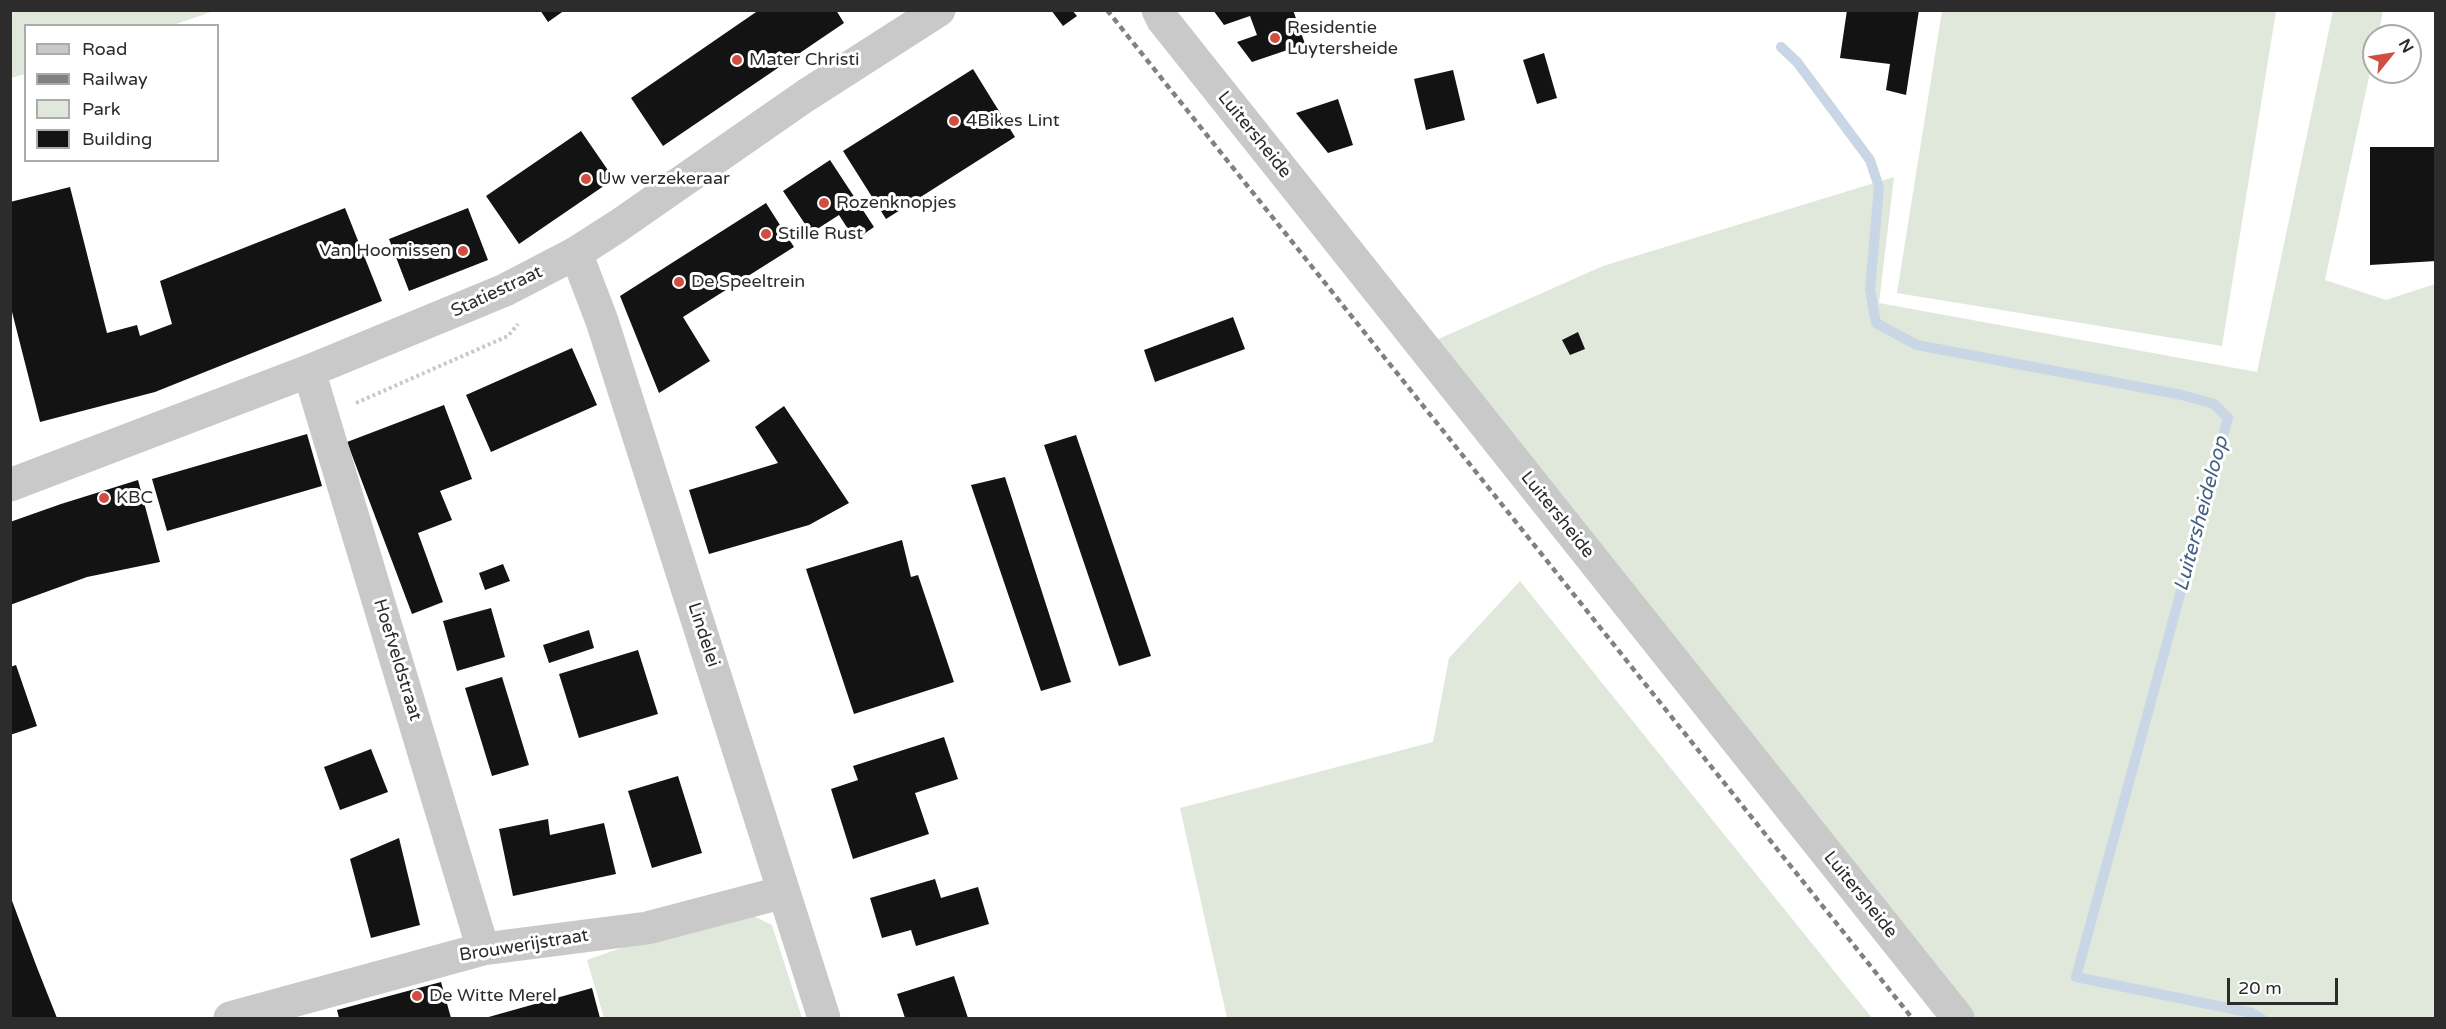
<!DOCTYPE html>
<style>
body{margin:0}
#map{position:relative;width:2446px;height:1029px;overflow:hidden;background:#fff;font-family:"Varela Round",sans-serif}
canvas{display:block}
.frame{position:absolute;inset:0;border:12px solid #2c2c2c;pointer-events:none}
.legend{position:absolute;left:24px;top:24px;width:195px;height:138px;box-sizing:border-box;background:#fff;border:2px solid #ababab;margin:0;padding:8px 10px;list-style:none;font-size:18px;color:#2c2c2c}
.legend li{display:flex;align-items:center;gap:12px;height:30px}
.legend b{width:30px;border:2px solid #ababab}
.north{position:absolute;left:2362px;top:24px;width:60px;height:60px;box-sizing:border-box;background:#fff;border:2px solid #ababab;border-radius:50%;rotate:60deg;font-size:16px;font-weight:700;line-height:24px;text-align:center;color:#2c2c2c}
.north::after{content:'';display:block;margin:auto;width:21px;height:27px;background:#cf4d41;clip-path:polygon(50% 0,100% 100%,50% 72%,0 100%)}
.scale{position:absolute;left:2227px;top:978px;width:111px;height:27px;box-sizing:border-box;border:3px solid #2c2c2c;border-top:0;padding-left:8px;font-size:18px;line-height:21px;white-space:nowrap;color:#2c2c2c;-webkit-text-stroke:4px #fff;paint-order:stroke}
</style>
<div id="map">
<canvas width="2446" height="1029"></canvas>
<div class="frame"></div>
<ul class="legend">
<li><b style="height:8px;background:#c9c9c9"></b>Road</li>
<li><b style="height:8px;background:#818181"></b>Railway</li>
<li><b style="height:16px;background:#dfe8da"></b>Park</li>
<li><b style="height:16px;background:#131313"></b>Building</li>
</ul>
<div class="north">N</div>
<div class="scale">20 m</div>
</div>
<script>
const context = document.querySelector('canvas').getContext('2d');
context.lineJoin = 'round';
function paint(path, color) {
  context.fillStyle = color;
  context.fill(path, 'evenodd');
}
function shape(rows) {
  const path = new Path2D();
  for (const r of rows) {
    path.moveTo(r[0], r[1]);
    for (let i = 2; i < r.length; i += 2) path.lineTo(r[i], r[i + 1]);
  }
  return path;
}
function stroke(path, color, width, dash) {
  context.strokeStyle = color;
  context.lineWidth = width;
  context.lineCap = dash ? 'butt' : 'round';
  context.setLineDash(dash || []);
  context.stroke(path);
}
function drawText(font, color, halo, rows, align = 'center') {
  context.font = font + ' "Varela Round",sans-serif';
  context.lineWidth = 6;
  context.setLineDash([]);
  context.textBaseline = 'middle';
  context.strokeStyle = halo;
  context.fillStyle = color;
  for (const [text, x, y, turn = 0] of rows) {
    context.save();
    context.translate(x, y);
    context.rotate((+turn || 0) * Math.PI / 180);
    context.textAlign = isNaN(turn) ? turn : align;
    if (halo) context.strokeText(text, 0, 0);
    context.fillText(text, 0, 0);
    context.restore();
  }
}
const green = shape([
 [11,10,214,10,214,11,173,25,26,26,25,74,11,78],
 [1942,11,2276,11,2222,346,1897,293],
 [2333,11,2383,11,2378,36,2374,36,2374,54,2325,280,2386,300,2435,284,2435,1018,1971,1018,1436,340,1603,266,1894,177,1879,303,2257,372],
 [1520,581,1872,1018,1227,1018,1180,808,1433,742,1449,658],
 [743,911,772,925,802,1018,604,1018,587,960,655,936]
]);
const stream = shape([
 [1781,47,1797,62,1870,160,1879,187,1870,290,1876,323,1917,345,2182,395,2214,404,2228,418,2076,977,2252,1013,2261,1018]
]);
const building = shape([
 [540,10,565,10,548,22],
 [759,10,836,10,844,23,663,146,631,98],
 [1051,10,1072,10,1077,16,1063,26],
 [1213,10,1293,10,1305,44,1252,62,1237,42,1257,35,1250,16,1224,25],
 [1847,10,1919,10,1906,95,1886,90,1890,64,1840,58],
 [1544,53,1557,98,1537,104,1523,60],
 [973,69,1015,137,886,219,843,151],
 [1453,70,1465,120,1426,130,1414,79],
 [1338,99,1353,145,1328,153,1296,113],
 [581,131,614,179,519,244,486,196],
 [2370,147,2436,147,2436,261,2370,265],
 [830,160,874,227,855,240,839,215,811,233,783,191],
 [70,187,107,333,137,325,140,336,172,324,160,281,345,208,382,301,155,392,40,422,10,304,10,202],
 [766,203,794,247,683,317,710,361,659,393,620,296],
 [468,208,488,260,409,291,389,239],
 [1233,317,1245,349,1155,382,1144,350],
 [1578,332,1585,349,1570,355,1562,340],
 [572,348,597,405,491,452,466,395],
 [444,405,472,479,440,491,452,520,418,533,443,602,412,614,347,442],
 [784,406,849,503,809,525,709,554,689,490,778,463,755,427],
 [307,434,322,486,167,531,152,479],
 [1076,435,1151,656,1119,666,1044,445],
 [1005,477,1071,682,1041,691,971,485],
 [138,480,160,562,87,577,10,605,10,522,61,504],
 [902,540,911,577,918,575,954,682,854,714,806,569],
 [503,564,510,581,485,590,479,573],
 [491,608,505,657,457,671,443,621],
 [589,630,594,648,549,663,543,645],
 [638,650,658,714,579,738,559,674],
 [16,665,37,726,10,735,10,667],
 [502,677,529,765,492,776,465,688],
 [944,737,958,779,915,793,929,834,853,859,831,789,858,780,853,766],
 [371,749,388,792,340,810,324,767],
 [678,776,702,853,652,868,628,791],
 [548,819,550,835,604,823,616,874,513,896,499,829],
 [399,838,420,925,371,938,350,859],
 [935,879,941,898,978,887,989,924,916,946,911,930,882,938,870,898],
 [11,898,36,965,57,1018,10,1018],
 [954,976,968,1018,905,1018,897,994],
 [441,982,451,1018,339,1018,337,1010],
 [592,988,600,1018,485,1018]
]);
const path = shape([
 [356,403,508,336,518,324]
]);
const minor = shape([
 [1158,10,1163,20,1958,1018],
 [576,253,602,321,824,1018],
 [309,371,483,949],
 [230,1018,483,949,647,928,784,892]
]);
const tertiary = shape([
 [10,485,309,371,505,290,576,253,618,226,805,96,939,10]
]);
const rail = shape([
 [1107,10,1912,1018]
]);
const markers = [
 [1275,38,6,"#cf4d41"],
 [737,60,6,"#cf4d41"],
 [954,121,6,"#cf4d41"],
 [586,179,6,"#cf4d41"],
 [824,203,6,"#cf4d41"],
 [766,234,6,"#cf4d41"],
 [463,251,6,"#cf4d41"],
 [679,282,6,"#cf4d41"],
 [104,498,6,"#cf4d41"],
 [417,996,6,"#cf4d41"]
];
const poiNames = [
 ["Residentie",1287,28],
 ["Luytersheide",1287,49],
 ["Mater Christi",749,60],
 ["4Bikes Lint",966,121],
 ["Uw verzekeraar",598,179],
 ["Rozenknopjes",836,203],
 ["Stille Rust",778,234],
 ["Van Hoomissen",451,251,"right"],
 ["De Speeltrein",691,282],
 ["KBC",116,498],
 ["De Witte Merel",429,996]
];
const streetNames = [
 ["Luitersheide",1254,135,51],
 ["Statiestraat",497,292,-25],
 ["Luitersheide",1557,515,51],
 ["Lindelei",703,635,72],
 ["Hoefveldstraat",397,660,73],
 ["Luitersheide",1860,895,51],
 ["Brouwerijstraat",524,946,-9]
];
const waterNames = [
 ["Luitersheideloop",2202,514,-75]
];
paint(green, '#dfe8da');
stroke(stream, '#c8d6e6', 10);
paint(building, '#131313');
stroke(path, '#c9c9c9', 4, [3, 3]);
stroke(minor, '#c9c9c9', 33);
stroke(tertiary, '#c9c9c9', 33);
stroke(rail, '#818181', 4.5, [6, 4.5]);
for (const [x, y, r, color] of markers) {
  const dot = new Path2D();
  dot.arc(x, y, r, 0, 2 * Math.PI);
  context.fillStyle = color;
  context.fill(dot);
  stroke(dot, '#fff', 2);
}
drawText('18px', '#2c2c2c', '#fff', poiNames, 'left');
drawText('18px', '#2c2c2c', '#fff', streetNames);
drawText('italic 20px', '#446183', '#fff', waterNames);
</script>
